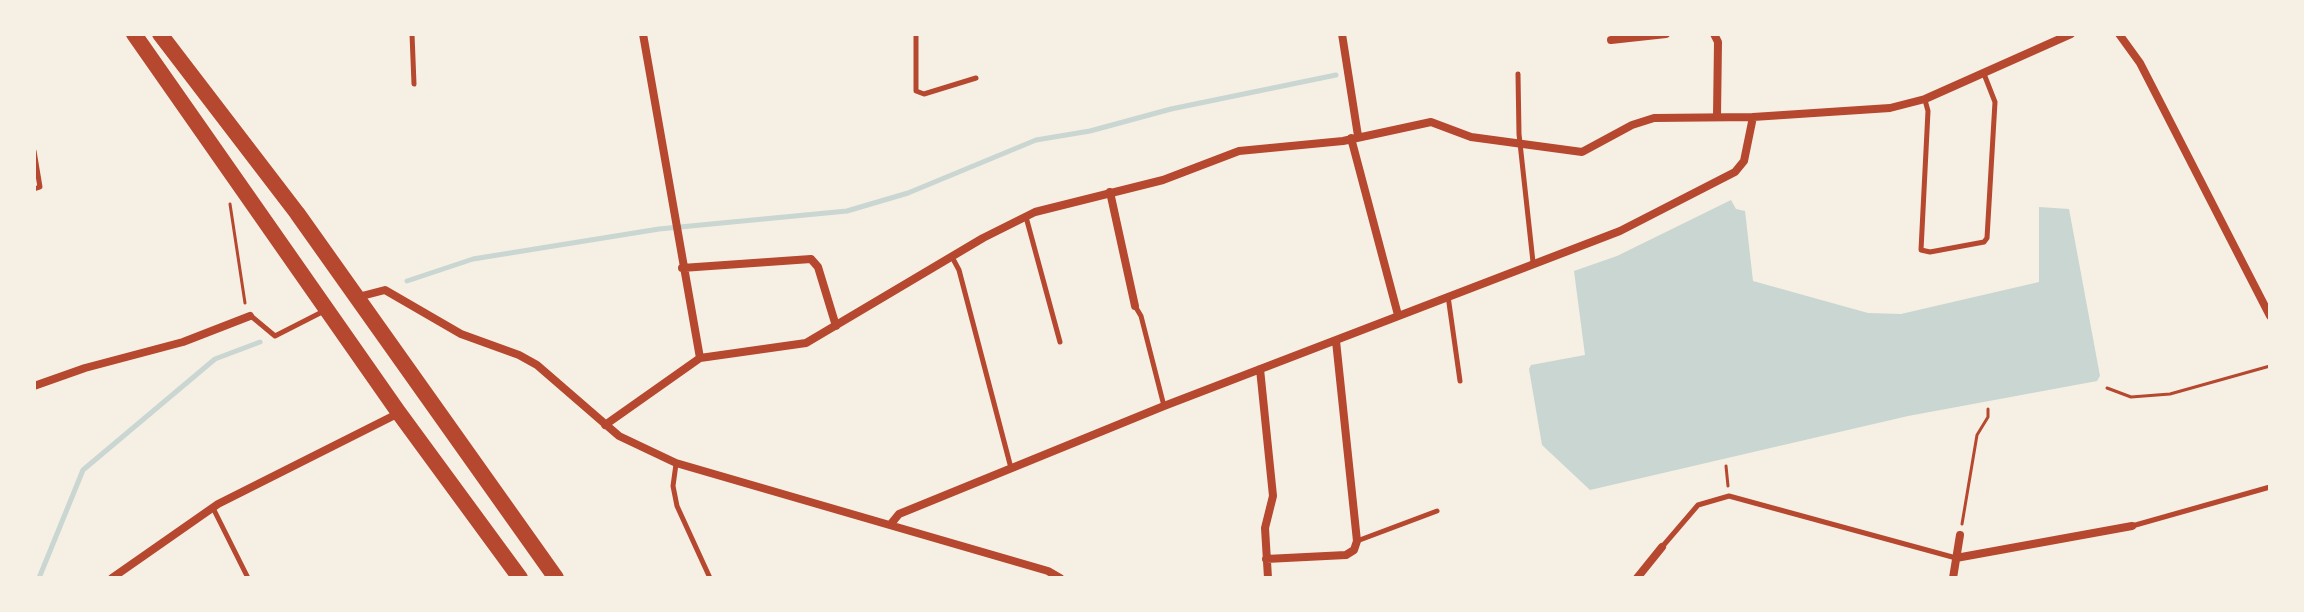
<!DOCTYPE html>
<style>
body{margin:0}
#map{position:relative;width:2304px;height:612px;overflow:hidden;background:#f6efe4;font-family:"Source Sans 3",sans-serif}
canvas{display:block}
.frame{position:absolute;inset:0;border:36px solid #f6efe4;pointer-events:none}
</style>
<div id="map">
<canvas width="2304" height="612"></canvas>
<div class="frame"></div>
</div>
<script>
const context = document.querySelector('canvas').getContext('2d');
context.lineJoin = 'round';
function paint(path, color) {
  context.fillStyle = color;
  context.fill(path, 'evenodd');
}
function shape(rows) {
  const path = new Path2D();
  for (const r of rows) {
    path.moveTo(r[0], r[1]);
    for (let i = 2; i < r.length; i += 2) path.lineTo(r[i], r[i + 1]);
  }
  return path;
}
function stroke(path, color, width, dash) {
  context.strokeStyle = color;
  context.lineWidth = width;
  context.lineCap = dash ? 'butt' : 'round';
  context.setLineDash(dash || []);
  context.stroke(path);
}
const water = shape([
 [1731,200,1736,209,1745,211,1753,281,1868,313,1901,314,2039,282,2039,207,2069,209,2100,376,2097,381,1908,416,1590,490,1542,445,1529,369,1531,365,1585,355,1574,271,1617,256]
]);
const stream = shape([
 [407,281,473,259,659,229,847,211,908,193,1036,140,1090,131,1171,109,1336,75],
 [39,578,83,470,215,359,260,342]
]);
const path = shape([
 [230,204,245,303],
 [2107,388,2131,397,2170,394,2270,366],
 [1726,466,1728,486],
 [1962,524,1977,435,1988,417,1988,409]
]);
const service = shape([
 [412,34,414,84],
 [916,34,916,91,924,94,976,78],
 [1518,74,1519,134,1533,262],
 [1925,100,1928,111,1921,250,1930,252,1984,242,1987,238,1995,102,1984,74],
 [34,151,40,187,34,189],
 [1026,217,1060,342],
 [952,257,959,270,1011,468],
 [1448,296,1460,381],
 [1135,306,1141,316,1164,406],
 [251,316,275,336,324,311],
 [676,464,673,486,677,506,710,578],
 [213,508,248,578],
 [2132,526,2270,487],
 [1357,541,1437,511],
 [1662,547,1698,505,1729,496,1956,558]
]);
const minor = shape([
 [643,34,700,358],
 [1342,34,1358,136],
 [1714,34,1718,42,1717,116],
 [2119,34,2140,63,2270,316],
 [1611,40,1666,34],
 [1351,138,1398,315],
 [1110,192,1135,306],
 [682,268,811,259,818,267,836,326],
 [358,297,385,290,461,334,519,355,537,365,619,436,676,463,1048,571,1060,578],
 [1260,369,1273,496,1265,528,1268,578],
 [34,386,85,368,183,342,250,316],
 [605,425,700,358,806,343,983,238,1035,212,1163,180,1239,151,1343,141,1431,122,1471,137,1582,152,1632,125,1654,118,1753,117,1890,108,1925,99,2071,34],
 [890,525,899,514,1164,406,1620,231,1735,172,1744,161,1753,117],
 [1956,558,2132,526],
 [1266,559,1346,555,1354,550,1357,541,1336,341],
 [112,578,218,504,399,413],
 [1637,578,1662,547],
 [1953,578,1960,535]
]);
const primary = shape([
 [134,34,399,413,520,578],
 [160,34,297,213,556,578]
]);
paint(water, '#c9d6d2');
stroke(stream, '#c9d6d2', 5);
stroke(path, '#b5482f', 3);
stroke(service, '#b5482f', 5);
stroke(minor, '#b5482f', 8);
stroke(primary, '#b5482f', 16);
</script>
